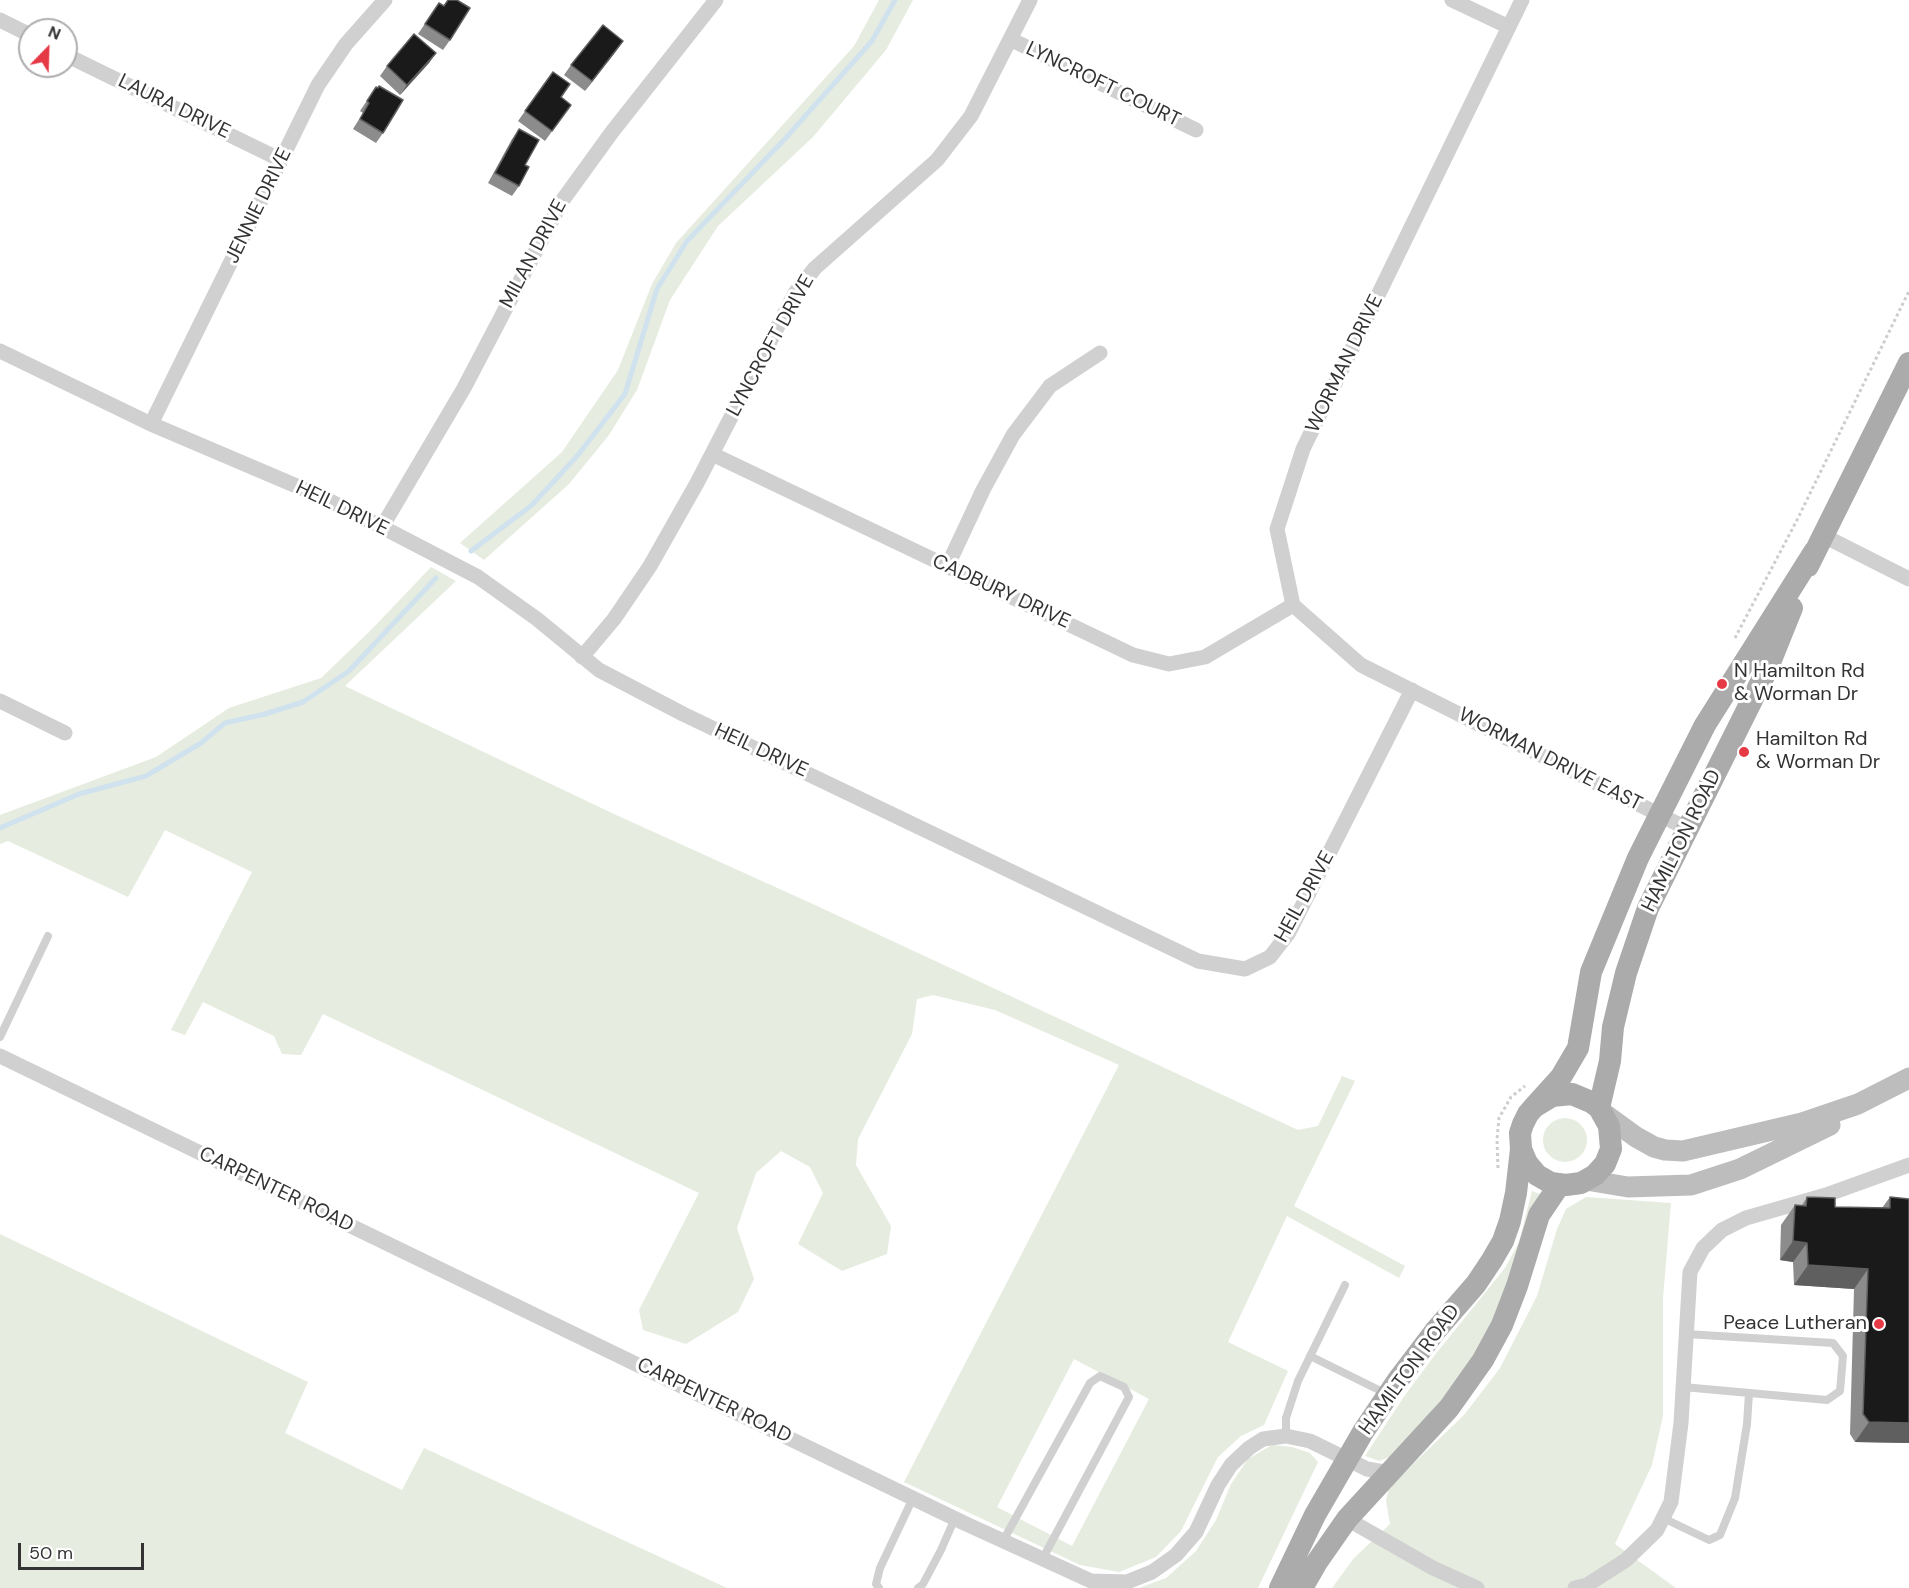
<!DOCTYPE html>
<style>
body{margin:0}
#map{position:relative;width:1909px;height:1588px;overflow:hidden;background:#fff;font-family:"DM Sans",sans-serif}
canvas{display:block}
.north{position:absolute;left:18px;top:18px;width:60px;height:60px;box-sizing:border-box;background:#fff;border:2px solid #adadad;border-radius:50%;rotate:23deg;font-size:16px;font-weight:700;line-height:24px;text-align:center;color:#333}
.north::after{content:'';display:block;margin:auto;width:21px;height:27px;background:#e63946;clip-path:polygon(50% 0,100% 100%,50% 72%,0 100%)}
.scale{position:absolute;left:18px;top:1543px;width:126px;height:27px;box-sizing:border-box;border:3px solid #333;border-top:0;padding-left:8px;font-size:18px;line-height:21px;white-space:nowrap;color:#333;-webkit-text-stroke:4px #fff;paint-order:stroke}
</style>
<div id="map">
<canvas width="1909" height="1588"></canvas>
<div class="north">N</div>
<div class="scale">50 m</div>
</div>
<script>
const context = document.querySelector('canvas').getContext('2d');
context.lineJoin = 'round';
function paint(path, color) {
  context.fillStyle = color;
  context.fill(path, 'evenodd');
}
function shape(rows) {
  const path = new Path2D();
  for (const r of rows) {
    if (r.length === 3) {
      path.moveTo(r[0] + r[2], r[1]);
      path.arc(r[0], r[1], r[2], 0, 2 * Math.PI);
      continue;
    }
    path.moveTo(r[0], r[1]);
    for (let i = 2; i < r.length; i += 2) path.lineTo(r[i], r[i + 1]);
  }
  return path;
}
function stroke(path, color, width, dash) {
  context.strokeStyle = color;
  context.lineWidth = width;
  context.lineCap = dash ? 'butt' : 'round';
  context.setLineDash(dash || []);
  context.stroke(path);
}
function drawText(font, color, halo, rows, align = 'center') {
  context.font = font + ' "DM Sans",sans-serif';
  context.lineWidth = 6;
  context.setLineDash([]);
  context.textBaseline = 'middle';
  context.strokeStyle = halo;
  context.fillStyle = color;
  for (const [text, x, y, turn = 0] of rows) {
    context.save();
    context.translate(x, y);
    context.rotate((+turn || 0) * Math.PI / 180);
    context.textAlign = isNaN(turn) ? turn : align;
    if (halo) context.strokeText(text, 0, 0);
    context.fillText(text, 0, 0);
    context.restore();
  }
}
const green = shape([
 [879,0,913,0,886,50,813,137,718,226,670,300,637,390,609,435,569,484,484,560,460,543,562,452,618,370,652,284,676,243,854,46],
 [431,567,456,581,345,686,614,814,815,905,1298,1130,1318,1126,1342,1076,1355,1081,1294,1206,1405,1266,1399,1278,1287,1216,1228,1342,1288,1371,1264,1425,1241,1436,1218,1457,1181,1531,1156,1557,1119,1572,1080,1565,904,1482,1119,1065,995,1010,933,995,917,999,912,1034,858,1139,856,1165,891,1226,887,1254,842,1271,798,1244,823,1193,810,1167,781,1151,756,1173,737,1228,754,1279,738,1312,686,1344,643,1330,639,1310,699,1193,323,1014,301,1055,282,1054,274,1036,203,1002,185,1035,171,1030,252,872,165,830,128,897,8,841,0,844,0,815,156,757,229,708,321,678,373,628],
 [1074,1359,1149,1399,1072,1546,997,1507],
 [1565,1140,22],
 [1532,1191,1548,1197,1494,1337,1395,1455,1379,1461,1365,1456,1403,1398,1434,1356,1505,1268,1519,1242],
 [1586,1197,1671,1203,1663,1298,1663,1416,1652,1465,1615,1544,1676,1588,1332,1588,1354,1558,1390,1524,1386,1501,1389,1487,1464,1415,1500,1368,1537,1296,1557,1229,1566,1209],
 [0,1234,308,1382,285,1433,402,1490,424,1448,727,1588,0,1588],
 [1272,1445,1292,1447,1310,1453,1318,1462,1258,1588,1139,1588,1166,1578,1196,1551,1216,1520,1231,1484,1248,1459]
]);
const stream = shape([
 [471,551,532,505,578,455,625,394,657,289,687,241,783,141,872,41,895,0],
 [0,828,79,794,146,776,201,743,225,723,265,714,303,702,349,671,436,578]
]);
const path = shape([
 [1735,638,1797,520,1909,291],
 [1498,1168,1497,1139,1499,1118,1511,1097,1525,1086]
]);
const lane = shape([
 [0,1037,48,936],
 [1310,1356,1387,1394],
 [1683,1387,1827,1400,1840,1391,1843,1356,1833,1343,1686,1334],
 [1286,1436,1286,1418,1298,1381,1345,1285],
 [1663,1518,1709,1540,1720,1535,1735,1498,1747,1424,1749,1393],
 [1003,1541,1090,1383,1100,1376,1124,1387,1129,1397,1042,1560],
 [879,1588,876,1584,880,1568,913,1498],
 [918,1588,923,1584,941,1550,955,1518]
]);
const street = shape([
 [1452,0,1509,27],
 [1522,0,1303,449,1277,529,1293,605,1361,665,1688,829],
 [0,20,30,35],
 [1010,39,1196,130],
 [66,55,281,160],
 [0,351,151,424,320,496,382,527,478,577,537,619,599,670,683,714,1198,961,1245,969,1270,957,1288,934,1412,690],
 [151,424,318,85,346,44,385,0],
 [712,454,1133,655,1169,664,1205,657,1293,605],
 [382,527,464,388,562,201,612,132,716,0],
 [1822,535,1909,579],
 [947,567,983,490,1013,435,1050,386,1100,353],
 [582,657,614,619,650,566,697,483,795,293,815,268,937,160,971,116,1030,0],
 [0,701,65,733],
 [0,1056,964,1523,1091,1581,1127,1582,1152,1572,1176,1555,1196,1532,1218,1485,1231,1465,1249,1448,1263,1439,1286,1436,1310,1441,1367,1469,1390,1473],
 [1347,1519,1433,1568,1477,1588],
 [1575,1588,1587,1585,1626,1560,1657,1530,1671,1502,1681,1423,1690,1272,1703,1248,1722,1230,1746,1218,1826,1195,1909,1165]
]);
const secondary = shape([
 [1603,1113,1636,1137,1654,1147,1665,1150,1683,1151,1802,1123,1858,1104,1909,1078],
 [1586,1180,1628,1187,1691,1185,1740,1169,1830,1125]
]);
const primary = shape([
 [1808,566,1909,363],
 [1534,1107,1552,1096,1572,1094,1591,1102,1599,1108,1609,1126,1611,1149,1605,1164,1595,1175,1581,1183,1566,1185,1551,1183,1537,1175,1527,1163,1521,1149,1520,1133,1523,1124,1528,1114,1534,1107,1553,1086,1561,1077,1578,1048,1591,972,1638,858,1705,725,1814,552],
 [1599,1108,1610,1061,1613,1027,1626,973,1648,908,1767,670,1792,608],
 [1280,1588,1315,1515,1363,1432,1398,1380,1436,1330,1476,1284,1492,1260,1503,1241,1510,1221,1516,1193,1521,1149],
 [1302,1588,1317,1562,1347,1519,1449,1408,1483,1360,1502,1325,1517,1286,1539,1215,1560,1184]
]);
const wall = shape([
 [448,0,450,40,443,50,418,34,439,3,443,6],
 [616,51,585,91,564,75,571,65],
 [436,53,429,63,400,95,380,76,387,66],
 [553,72,561,97,571,105,545,141,518,121],
 [376,87,383,133,376,143,353,129,363,113,360,111],
 [519,129,525,165,519,186,512,196,488,183,512,139],
 [1807,1197,1835,1207,1882,1208,1890,1197,1909,1199,1909,1443,1855,1442,1850,1434,1854,1289,1794,1285,1793,1262,1780,1260,1781,1225,1795,1205,1802,1205]
]);
const shadedWall = shape([
 [623,41,616,51,585,91,592,81],
 [436,53,429,63,400,95,407,85],
 [1793,1241,1807,1243,1793,1262,1780,1260],
 [1808,1265,1868,1269,1854,1289,1794,1285],
 [1869,1422,1909,1423,1909,1443,1855,1442]
]);
const building = shape([
 [448,0,457,0,470,8,450,40,425,24,439,3,444,6,448,0],
 [603,25,623,41,592,81,571,65,603,25],
 [414,34,436,53,407,85,387,66,414,34],
 [553,72,570,84,561,97,571,105,552,131,525,111,553,72],
 [379,86,403,100,383,133,360,119,369,103,367,101,376,87,378,88,379,86],
 [519,129,539,140,525,165,529,167,519,186,495,173,519,129],
 [1807,1197,1835,1198,1835,1207,1890,1208,1890,1197,1909,1199,1909,1423,1869,1422,1863,1414,1868,1269,1808,1265,1807,1243,1793,1241,1795,1205,1806,1206,1807,1197]
]);
const markers = [
 [1722,684,6,"#e63946"],
 [1744,752,6,"#e63946"],
 [1879,1324,6,"#e63946"]
];
const streetNames = [
 ["LYNCROFT COURT",1103,85,26],
 ["LAURA DRIVE",174,107,26],
 ["JENNIE DRIVE",259,206,-64],
 ["MILAN DRIVE",534,254,-62],
 ["LYNCROFT DRIVE",771,346,-61],
 ["WORMAN DRIVE",1345,364,-64],
 ["HEIL DRIVE",342,509,26],
 ["CADBURY DRIVE",1001,592,25],
 ["HEIL DRIVE",761,751,25],
 ["WORMAN DRIVE EAST",1550,760,27],
 ["HAMILTON ROAD",1682,841,-64],
 ["HEIL DRIVE",1305,897,-61],
 ["CARPENTER ROAD",276,1190,26],
 ["HAMILTON ROAD",1410,1370,-54],
 ["CARPENTER ROAD",714,1401,26]
];
const poiNames = [
 ["N Hamilton Rd",1734,672],
 ["& Worman Dr",1734,695],
 ["Hamilton Rd",1756,740],
 ["& Worman Dr",1756,763],
 ["Peace Lutheran",1867,1324,"right"]
];
paint(green, '#e6ecdf');
stroke(stream, '#cfe2ee', 5);
stroke(path, '#cdcdcd', 3, [3, 3]);
stroke(lane, '#d0d0d0', 8);
stroke(street, '#d0d0d0', 15);
stroke(secondary, '#bdbdbd', 21);
stroke(primary, '#ababab', 22);
paint(wall, '#8c8c8c');
paint(shadedWall, '#5f5f5f');
paint(building, '#1a1a1a');
stroke(building, '#5f5f5f', 1.5);
for (const [x, y, r, color] of markers) {
  const dot = new Path2D();
  dot.arc(x, y, r, 0, 2 * Math.PI);
  context.fillStyle = color;
  context.fill(dot);
  stroke(dot, '#fff', 2);
}
drawText('20px', '#333', '#fff', streetNames);
drawText('20px', '#333', '#fff', poiNames, 'left');
</script>
